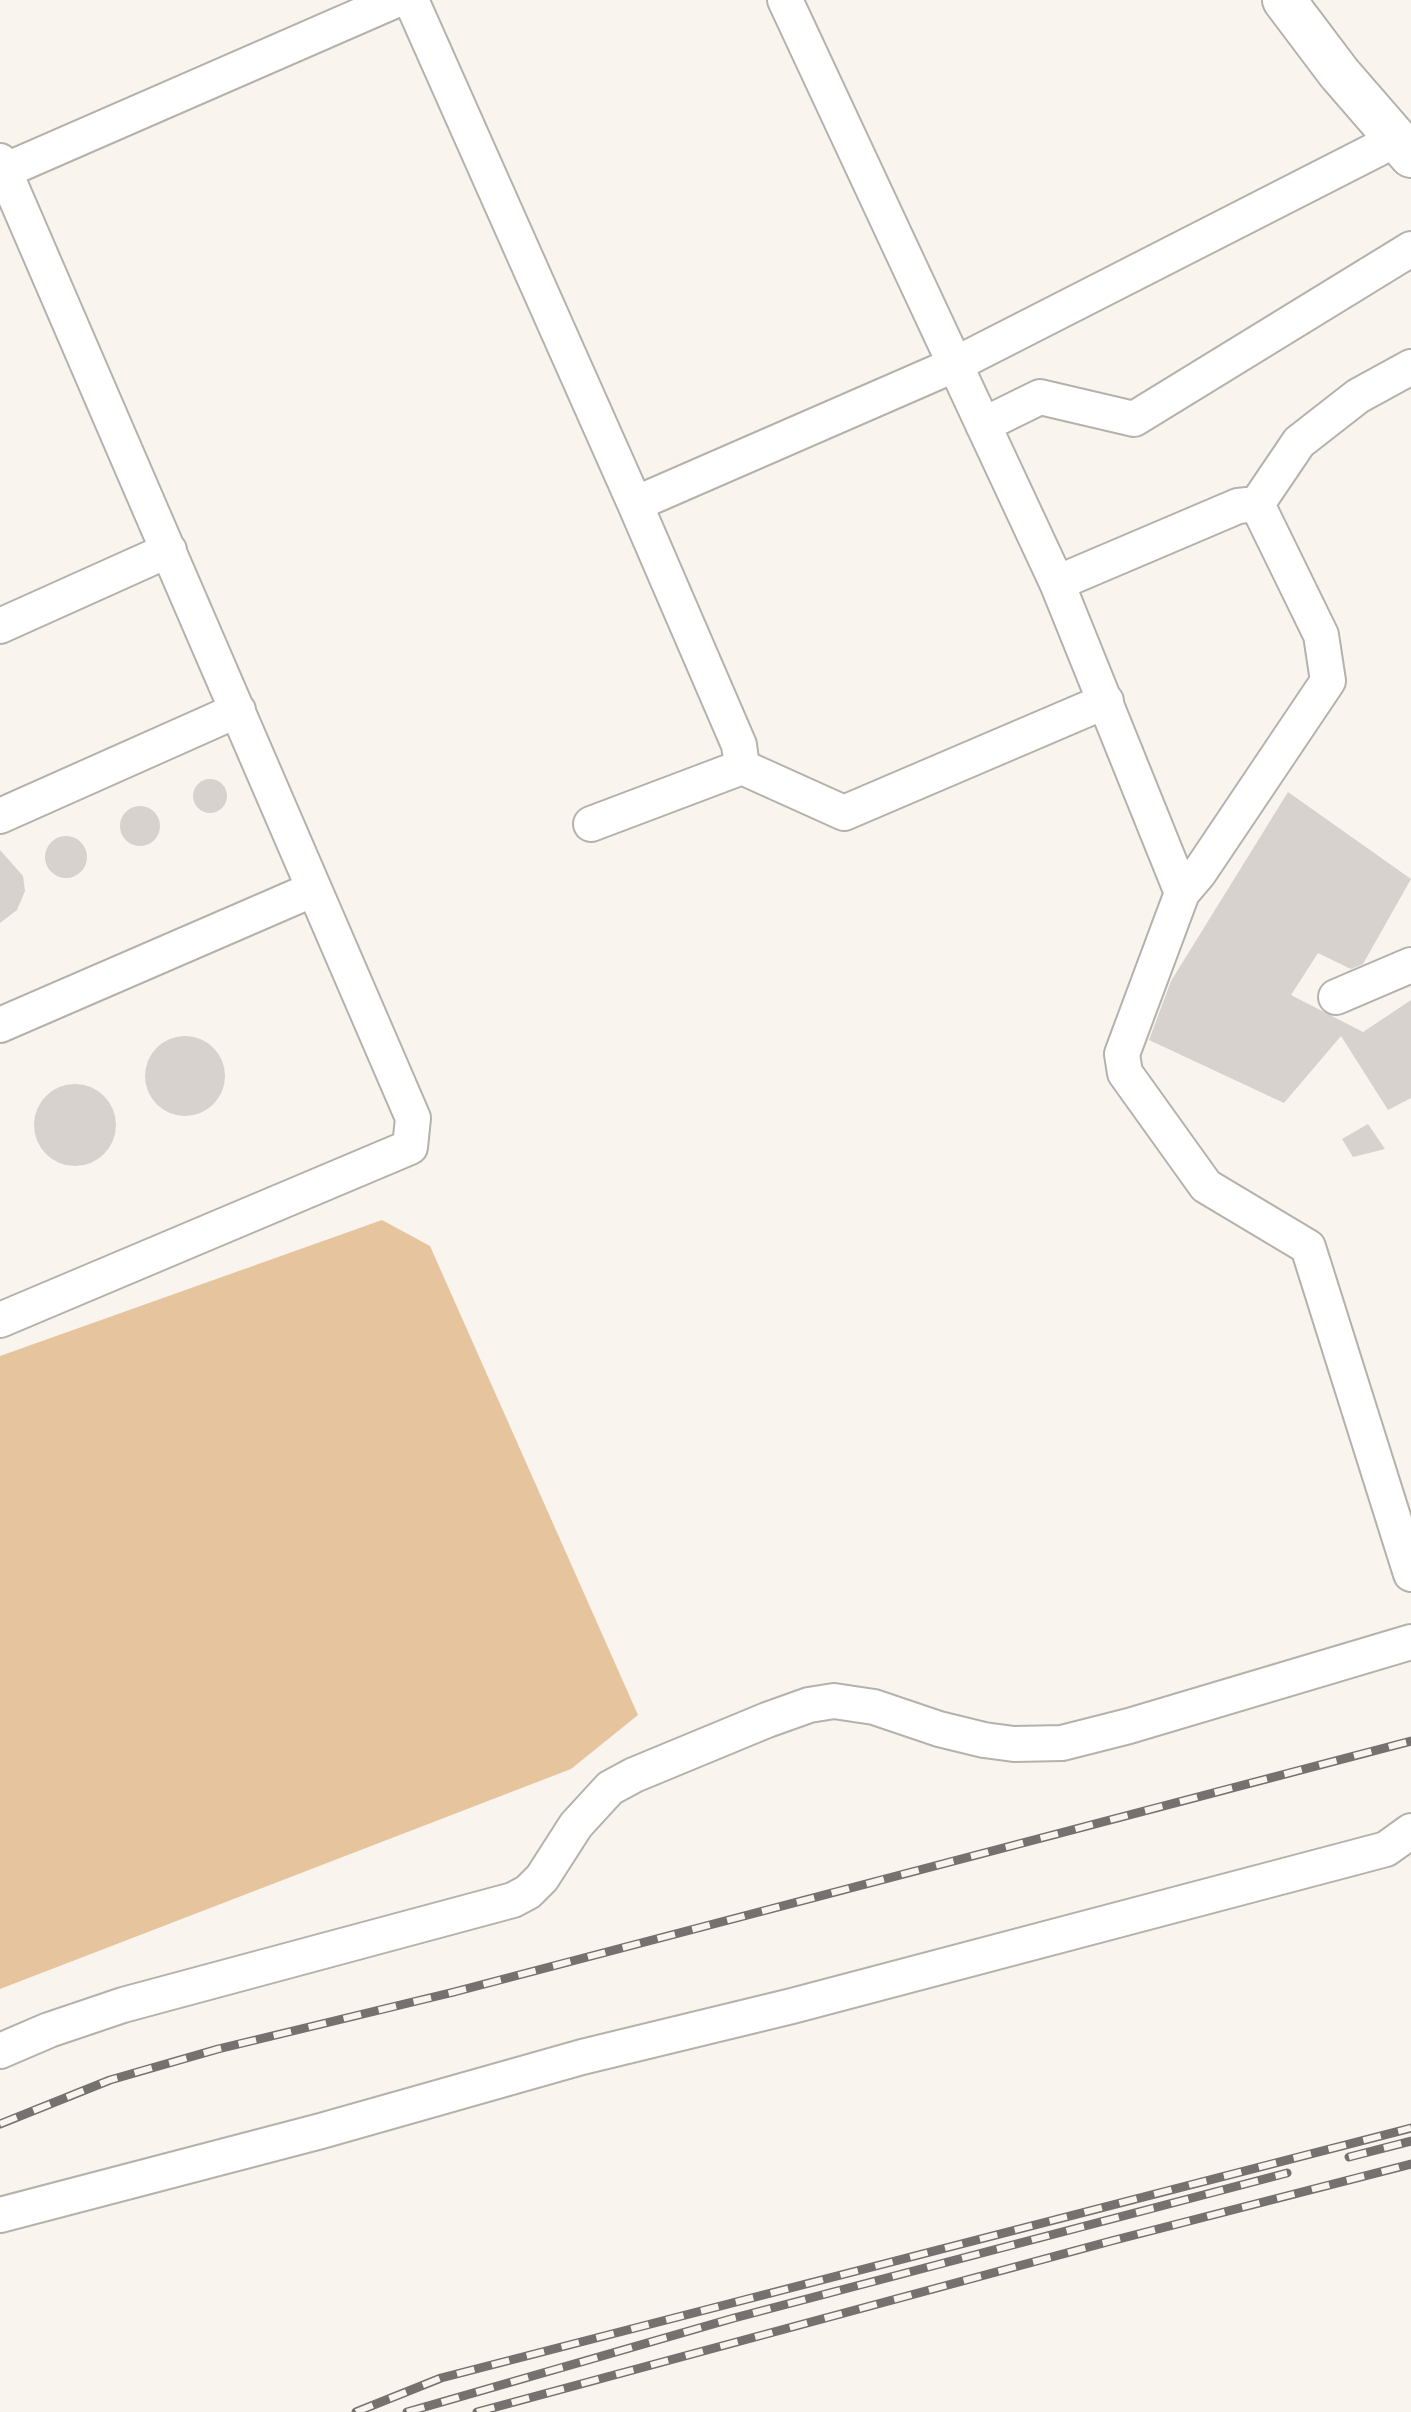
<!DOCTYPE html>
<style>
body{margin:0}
canvas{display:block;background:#f9f4ee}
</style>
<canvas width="1411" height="2412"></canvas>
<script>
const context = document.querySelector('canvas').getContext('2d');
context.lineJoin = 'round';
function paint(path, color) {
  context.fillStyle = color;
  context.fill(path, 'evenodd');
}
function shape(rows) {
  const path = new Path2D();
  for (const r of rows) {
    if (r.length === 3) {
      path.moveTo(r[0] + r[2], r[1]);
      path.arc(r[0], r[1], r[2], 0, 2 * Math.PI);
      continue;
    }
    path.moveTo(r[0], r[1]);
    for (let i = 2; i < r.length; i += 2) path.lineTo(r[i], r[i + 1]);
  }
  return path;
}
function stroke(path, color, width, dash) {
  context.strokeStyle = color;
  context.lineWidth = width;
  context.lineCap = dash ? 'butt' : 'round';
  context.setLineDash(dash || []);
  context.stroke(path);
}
const green = shape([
 [382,1220,430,1246,638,1715,571,1769,0,1989,0,1356]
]);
const building = shape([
 [210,796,17],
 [1288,792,1411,879,1363,964,1351,969,1318,953,1291,995,1363,1032,1411,1000,1411,1098,1388,1110,1341,1036,1284,1103,1149,1040,1171,981],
 [140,826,20],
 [66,857,21],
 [0,850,23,876,25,891,17,910,0,923],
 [185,1076,40],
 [75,1125,41],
 [1368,1124,1385,1149,1353,1157,1342,1139]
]);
const minor = shape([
 [411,0,635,504,739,745,742,767],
 [785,0,1057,583,1182,893],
 [0,161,413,1118,410,1147,0,1320],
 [4,171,396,0],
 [983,425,1040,397,1134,419,1411,249],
 [635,504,954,365,1397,139],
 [1257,504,1321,635,1328,681,1199,873,1182,893,1122,1054,1125,1073,1206,1186,1308,1247,1411,1574],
 [1057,583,1238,506,1257,504,1299,442,1358,396,1411,367],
 [0,626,169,550],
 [0,816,238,710],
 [591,824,742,767,844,813,1106,701],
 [1336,997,1411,965],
 [0,1025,314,889],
 [0,2051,49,2030,123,2005,513,1900,528,1892,542,1878,576,1825,610,1788,634,1775,767,1720,809,1705,834,1701,874,1707,939,1729,984,1740,1014,1744,1062,1743,1129,1726,1411,1642],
 [0,2215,321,2131,582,2057,792,2006,1356,1857,1386,1849,1411,1831]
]);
const major = shape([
 [1284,0,1339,73,1411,156]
]);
const rail = shape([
 [0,2124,110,2080,218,2049,454,1992,1411,1741],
 [1349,2157,1411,2141],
 [356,2412,441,2378,1411,2128],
 [407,2412,734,2318,1287,2173],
 [477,2412,1111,2241,1411,2164]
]);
paint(green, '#e6c59e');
paint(building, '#d7d2cd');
stroke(minor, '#b5b1ab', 38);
stroke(major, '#b5b1ab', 46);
stroke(minor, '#fff', 34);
stroke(major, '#fff', 42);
stroke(rail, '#74716e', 9);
stroke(rail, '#f9f4ee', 6, [18]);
</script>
